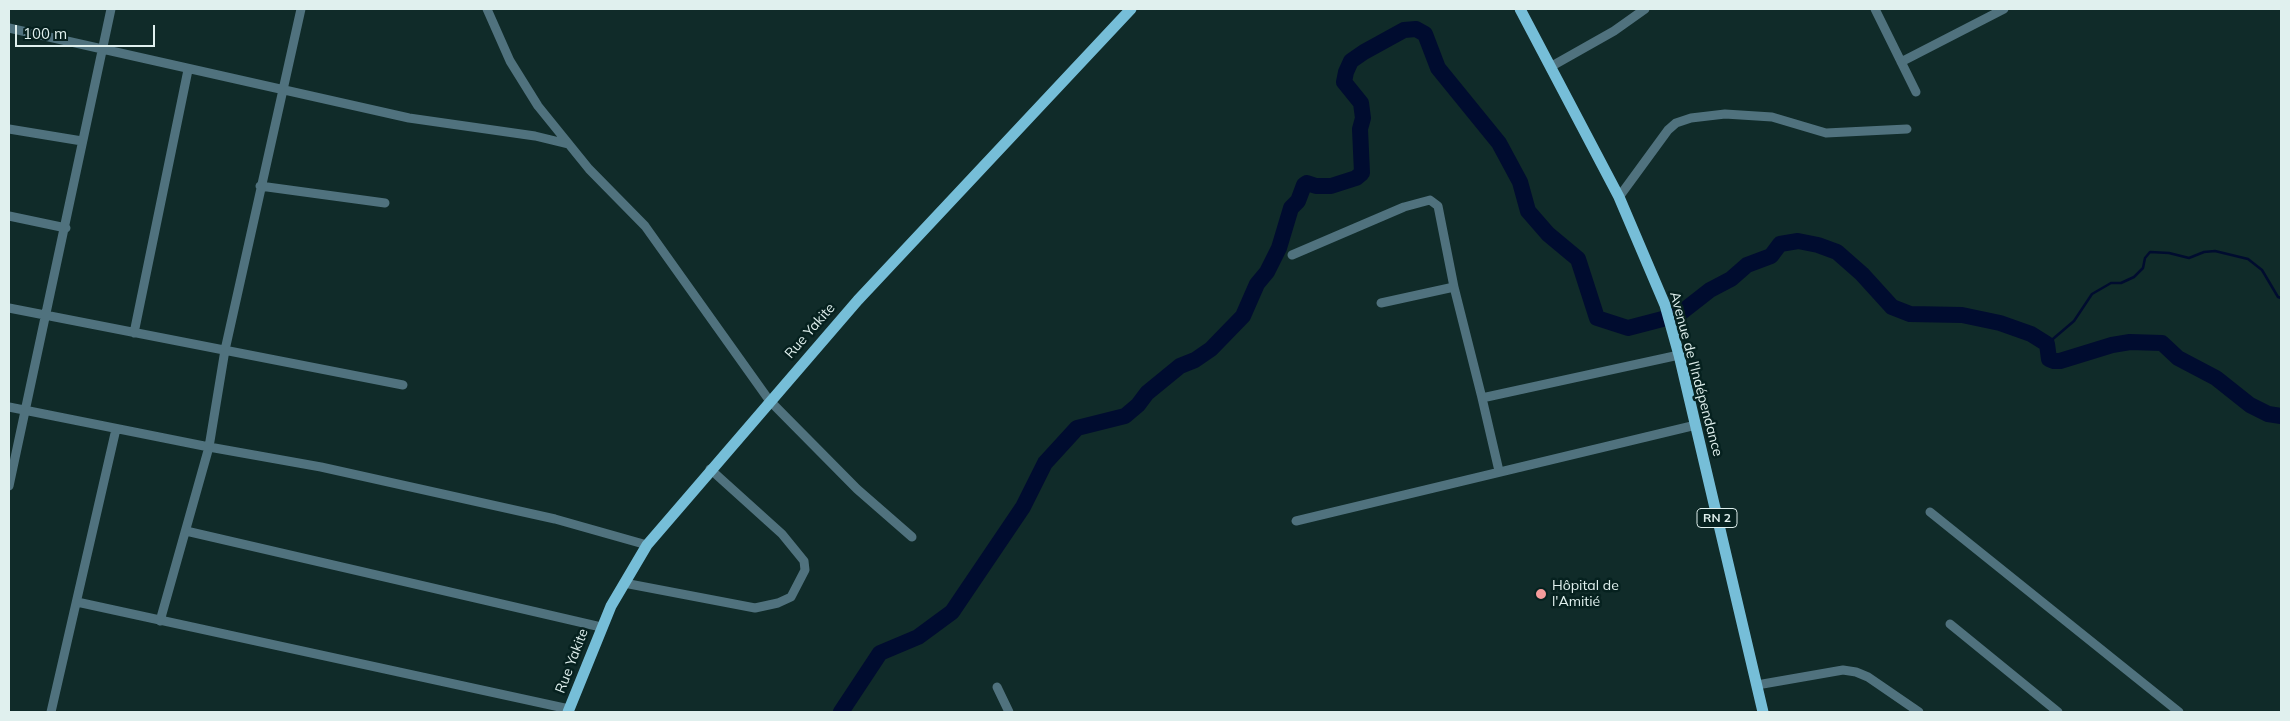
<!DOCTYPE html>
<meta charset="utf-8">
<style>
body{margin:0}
#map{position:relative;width:2290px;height:721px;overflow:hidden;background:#102b29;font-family:Mulish,sans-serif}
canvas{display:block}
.frame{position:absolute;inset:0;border:10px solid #e0f0ee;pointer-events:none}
.scale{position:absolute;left:15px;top:25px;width:140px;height:22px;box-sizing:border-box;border:2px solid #e0f0ee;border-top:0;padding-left:6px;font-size:15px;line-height:18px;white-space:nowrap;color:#e0f0ee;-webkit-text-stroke:4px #06211f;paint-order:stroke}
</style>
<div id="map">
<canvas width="2290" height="721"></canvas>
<div class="frame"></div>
<div class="scale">100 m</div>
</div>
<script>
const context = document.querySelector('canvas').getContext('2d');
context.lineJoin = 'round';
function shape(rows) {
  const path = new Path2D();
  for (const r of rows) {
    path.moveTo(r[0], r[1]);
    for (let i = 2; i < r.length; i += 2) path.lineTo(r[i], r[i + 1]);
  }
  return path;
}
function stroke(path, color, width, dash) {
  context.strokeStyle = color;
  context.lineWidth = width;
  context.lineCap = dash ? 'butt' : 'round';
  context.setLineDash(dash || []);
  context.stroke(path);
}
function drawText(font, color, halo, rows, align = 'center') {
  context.font = font + ' Mulish,sans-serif';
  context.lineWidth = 5;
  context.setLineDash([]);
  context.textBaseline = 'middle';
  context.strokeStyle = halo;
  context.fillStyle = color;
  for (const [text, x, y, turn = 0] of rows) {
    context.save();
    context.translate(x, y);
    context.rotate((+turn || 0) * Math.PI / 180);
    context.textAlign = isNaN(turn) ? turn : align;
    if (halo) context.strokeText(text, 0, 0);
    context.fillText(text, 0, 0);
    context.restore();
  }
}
const stream = shape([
 [2047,344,2074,321,2092,294,2111,283,2121,283,2134,277,2143,268,2145,258,2150,252,2169,253,2189,258,2204,252,2215,251,2248,259,2262,270,2278,297,2281,298]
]);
const river = shape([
 [841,712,880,653,918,637,952,612,1023,507,1045,463,1077,428,1125,416,1138,405,1147,393,1180,366,1195,360,1211,349,1243,316,1257,284,1267,272,1279,248,1291,208,1298,201,1304,185,1307,183,1316,186,1331,186,1356,178,1362,173,1360,129,1363,118,1361,103,1344,82,1346,72,1351,61,1364,52,1404,30,1416,29,1425,34,1438,68,1499,143,1520,182,1528,211,1548,234,1578,259,1597,318,1628,328,1678,315,1710,290,1731,279,1747,265,1771,256,1780,244,1798,241,1818,245,1837,252,1862,274,1892,307,1910,314,1962,315,2000,323,2031,334,2047,344,2049,359,2054,361,2060,361,2112,345,2130,342,2162,343,2178,358,2216,378,2250,405,2268,414,2281,416]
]);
const minor = shape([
 [487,9,510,61,538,106,589,169,645,226,769,400,857,489,912,537],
 [1875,9,1916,92],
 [9,28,409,118,535,136,568,144],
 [1901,62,2004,9],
 [1552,66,1614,31,1645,9],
 [9,129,82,141],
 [260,186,385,203],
 [1619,197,1668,130,1676,123,1691,118,1725,114,1772,117,1826,133,1907,129],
 [9,216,66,228],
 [1292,255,1404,207,1430,200,1438,206,1454,287,1482,398,1679,355],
 [1381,303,1454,287],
 [9,308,403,385],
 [134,333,188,70],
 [1482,398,1499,471],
 [9,407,209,447,321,467,555,519,647,545],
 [9,486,111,9],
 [1930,512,2179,712],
 [1296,521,1696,425],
 [186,531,601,627],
 [624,583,755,608,778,603,791,597,805,570,804,561,782,534,710,469],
 [77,602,569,709],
 [160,621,209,447,225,350,301,9],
 [1950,624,2058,712],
 [1757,685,1843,670,1856,672,1868,677,1919,712],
 [997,687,1009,712],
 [51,712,116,429]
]);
const major = shape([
 [1520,9,1619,197,1665,305,1679,355,1763,712],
 [568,712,611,606,647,545,858,300,1131,9]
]);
const markers = [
 [1541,594,6,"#f59b9b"]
];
const shields = [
 [1717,518,40]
];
const shieldNames = [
 ["RN 2",1717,518]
];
const streetNames = [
 ["Rue Yakite",810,331,-49],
 ["Avenue de l'Indépendance",1696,374,75],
 ["Rue Yakite",572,661,-69]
];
const poiNames = [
 ["Hôpital de",1552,586],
 ["l'Amitié",1552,602]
];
stroke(stream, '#000c2f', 2.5);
stroke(river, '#000c2f', 16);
stroke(minor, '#50727e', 9);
stroke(major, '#76bed8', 11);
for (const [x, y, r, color] of markers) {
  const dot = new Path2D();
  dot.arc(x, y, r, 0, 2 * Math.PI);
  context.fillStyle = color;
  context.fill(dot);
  stroke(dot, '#06211f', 2);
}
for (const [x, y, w] of shields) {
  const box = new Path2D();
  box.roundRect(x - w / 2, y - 9.5, w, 19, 4);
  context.fillStyle = '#06211f';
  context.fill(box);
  stroke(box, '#e0f0ee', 1);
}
drawText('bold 12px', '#e0f0ee', null, shieldNames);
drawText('14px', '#e0f0ee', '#06211f', streetNames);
drawText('14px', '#e0f0ee', '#06211f', poiNames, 'left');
</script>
